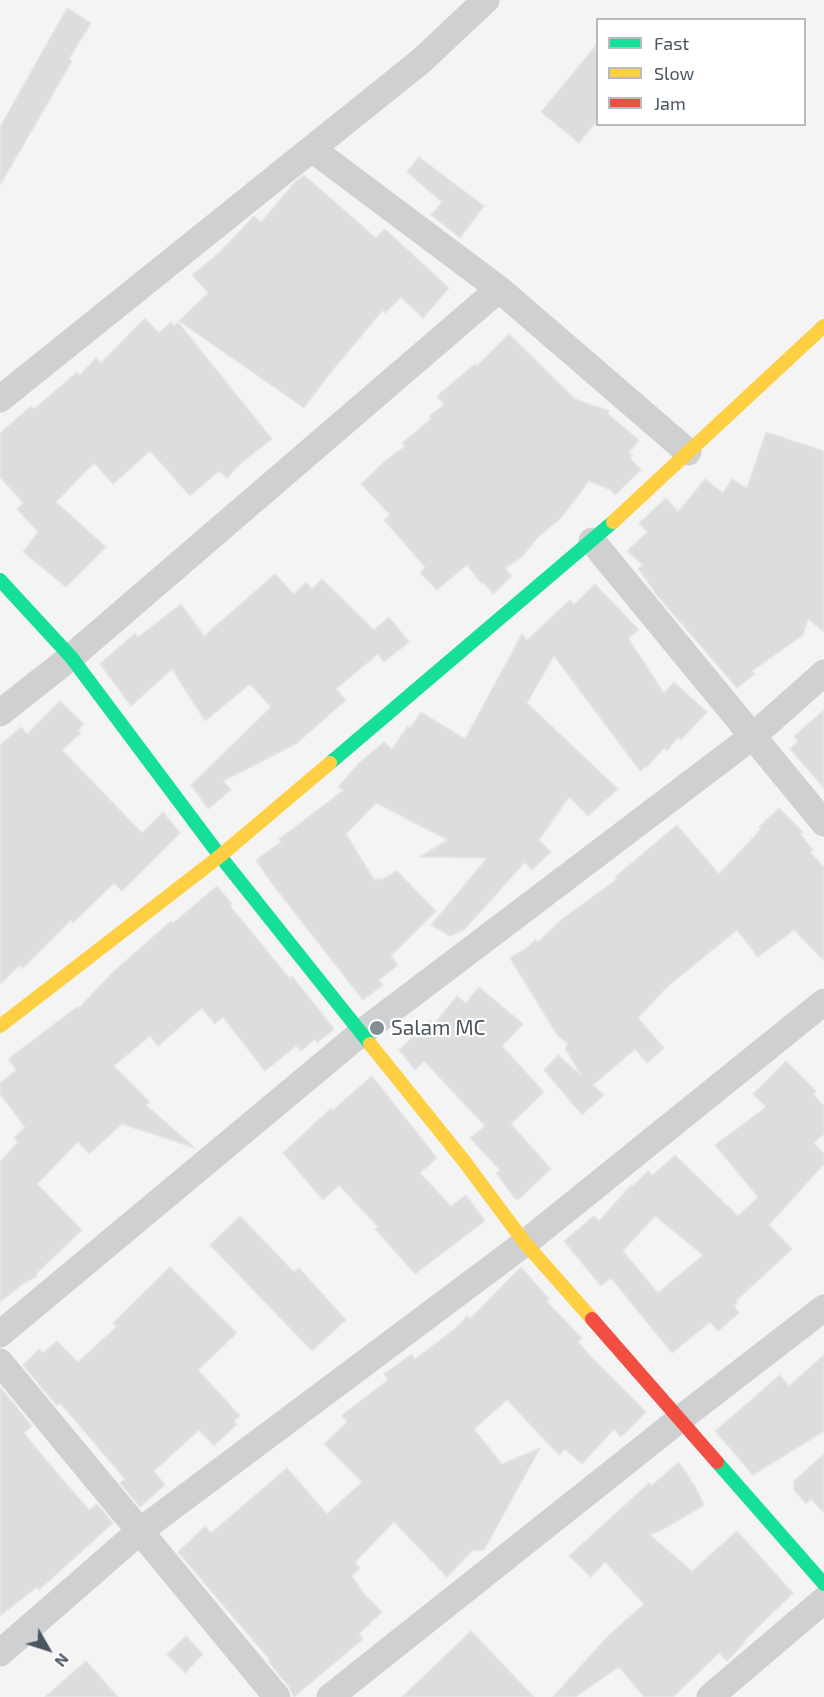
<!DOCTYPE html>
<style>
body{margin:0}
#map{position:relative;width:824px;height:1697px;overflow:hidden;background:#f4f4f4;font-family:"Exo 2",sans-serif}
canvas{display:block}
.legend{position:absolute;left:596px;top:18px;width:210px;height:108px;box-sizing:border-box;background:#fff;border:2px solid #b7bbc0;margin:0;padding:8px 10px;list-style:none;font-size:18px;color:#4a5661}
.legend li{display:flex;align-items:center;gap:12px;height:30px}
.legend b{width:30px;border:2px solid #b7bbc0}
.north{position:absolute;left:18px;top:1619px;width:60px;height:60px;-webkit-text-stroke:4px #fff;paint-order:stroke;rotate:129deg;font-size:16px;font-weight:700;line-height:24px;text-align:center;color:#4a5661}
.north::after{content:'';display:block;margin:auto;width:21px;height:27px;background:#4a5661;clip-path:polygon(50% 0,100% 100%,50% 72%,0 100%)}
</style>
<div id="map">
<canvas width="824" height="1697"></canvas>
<ul class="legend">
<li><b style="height:8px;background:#16e098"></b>Fast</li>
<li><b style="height:8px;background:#ffcf43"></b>Slow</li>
<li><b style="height:8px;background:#f24e42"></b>Jam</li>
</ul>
<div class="north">N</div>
</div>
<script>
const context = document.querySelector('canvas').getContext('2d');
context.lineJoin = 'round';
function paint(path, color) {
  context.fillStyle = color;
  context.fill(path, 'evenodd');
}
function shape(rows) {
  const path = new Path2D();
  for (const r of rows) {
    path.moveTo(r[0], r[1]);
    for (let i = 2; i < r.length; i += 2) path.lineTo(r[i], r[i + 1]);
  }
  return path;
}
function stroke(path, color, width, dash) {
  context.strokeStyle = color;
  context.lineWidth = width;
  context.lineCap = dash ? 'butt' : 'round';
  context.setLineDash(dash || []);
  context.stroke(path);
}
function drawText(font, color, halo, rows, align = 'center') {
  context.font = font + ' "Exo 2",sans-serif';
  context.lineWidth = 4.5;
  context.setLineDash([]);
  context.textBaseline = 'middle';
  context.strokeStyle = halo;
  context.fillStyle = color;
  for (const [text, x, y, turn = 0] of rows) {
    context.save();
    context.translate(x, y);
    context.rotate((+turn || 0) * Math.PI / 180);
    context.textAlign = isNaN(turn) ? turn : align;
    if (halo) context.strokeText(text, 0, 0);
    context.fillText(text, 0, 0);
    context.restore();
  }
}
const building = shape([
 [67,8,91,23,69,59,72,61,0,185,0,127,67,8],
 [597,44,597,121,579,143,541,112,597,44],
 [419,157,484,206,460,238,431,215,442,202,407,172,419,157],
 [304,175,376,238,385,229,449,288,423,318,401,297,385,313,383,310,331,372,304,408,179,321,208,293,192,275,218,254,254,216,261,222,295,182,304,175],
 [145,318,159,333,171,322,174,326,178,322,272,439,241,463,227,478,219,471,190,496,150,451,113,484,94,463,56,502,106,547,66,587,23,552,38,532,17,509,23,503,0,477,0,433,31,406,34,409,77,372,80,375,96,358,101,363,145,318],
 [509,334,575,399,609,411,608,414,639,440,629,453,632,455,630,458,641,470,615,495,611,490,589,481,560,519,539,536,522,557,505,568,512,576,493,594,483,582,482,584,467,565,437,590,420,573,425,567,384,520,390,515,361,484,384,462,405,446,402,443,431,419,429,416,444,405,437,396,475,364,477,366,509,334],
 [766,432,824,451,824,632,808,619,803,635,752,671,755,674,737,688,656,594,638,568,643,565,627,551,647,532,639,523,666,498,678,512,705,479,723,493,732,479,747,488,766,432],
 [275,574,294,594,306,582,312,589,322,579,374,630,389,617,409,642,384,662,378,654,336,689,346,700,296,744,223,781,231,790,208,809,191,785,271,707,250,684,205,721,172,669,131,706,100,664,135,633,138,637,181,604,204,636,275,574],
 [595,584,639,630,628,638,664,693,674,682,707,712,681,740,678,737,667,751,664,748,646,768,645,767,640,771,554,656,527,703,618,789,588,816,569,797,539,840,551,852,532,870,525,862,465,929,450,936,431,925,487,858,419,857,448,840,376,803,346,834,375,881,380,878,381,880,397,871,436,911,391,956,398,965,379,980,383,985,363,1000,270,881,256,860,281,842,279,839,344,790,338,787,359,763,384,742,392,749,408,726,410,728,421,712,465,739,522,634,527,640,570,600,574,605,595,584],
 [60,701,84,724,78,730,81,733,62,750,142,833,163,812,180,833,122,891,114,883,73,923,71,920,23,968,20,965,0,984,0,745,21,727,27,734,60,701],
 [824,710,824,788,790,749,798,741,794,736,824,710],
 [779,808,803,832,800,834,813,850,810,852,824,867,824,961,794,930,758,957,737,930,667,987,638,1018,664,1048,647,1063,635,1049,593,1085,604,1095,582,1115,544,1070,558,1055,581,1075,565,1048,568,1044,557,1035,510,958,527,948,536,939,538,942,561,920,617,879,615,877,677,825,719,874,761,829,759,827,779,808],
 [217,886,232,904,230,906,290,979,292,976,334,1029,317,1043,315,1039,301,1051,296,1046,265,1071,223,1017,215,1024,202,1008,158,1046,150,1036,114,1066,150,1102,146,1105,195,1148,122,1124,89,1154,78,1142,37,1184,82,1230,36,1274,37,1276,23,1284,0,1302,0,1162,18,1142,14,1138,25,1127,0,1094,0,1083,16,1070,8,1059,77,1007,78,1009,113,972,171,921,173,923,217,886],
 [479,987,523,1024,502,1046,544,1092,511,1124,551,1169,519,1199,515,1199,496,1173,500,1170,470,1138,485,1126,424,1061,415,1070,399,1050,430,1020,434,1024,457,996,466,1003,479,987],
 [786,1061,816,1091,813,1094,824,1106,824,1134,814,1143,824,1154,824,1164,769,1225,792,1249,736,1301,738,1303,734,1306,739,1313,718,1331,710,1322,672,1353,611,1278,601,1286,564,1241,594,1216,599,1221,631,1185,633,1186,648,1171,653,1175,675,1155,738,1216,758,1197,715,1145,766,1107,753,1094,786,1061],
 [655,1216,703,1255,658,1293,623,1251,655,1216],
 [372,1076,437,1158,420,1173,451,1206,466,1195,485,1221,415,1274,375,1229,378,1227,339,1185,323,1200,283,1153,331,1108,333,1110,372,1076],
 [240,1216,294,1272,299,1268,346,1320,312,1351,210,1245,240,1216],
 [170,1267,237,1333,198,1370,240,1416,234,1421,237,1424,214,1446,199,1430,154,1471,165,1485,140,1507,120,1483,125,1479,60,1403,57,1406,23,1365,39,1349,43,1353,57,1341,78,1362,116,1327,113,1323,170,1267],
 [521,1267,549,1299,547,1302,582,1338,578,1342,593,1359,646,1412,621,1437,614,1429,582,1464,565,1449,559,1455,507,1400,474,1429,502,1464,540,1448,484,1550,472,1551,447,1577,394,1522,355,1562,360,1568,352,1576,364,1594,382,1612,359,1634,363,1639,294,1697,289,1687,268,1661,270,1660,178,1552,205,1526,211,1533,287,1468,327,1514,362,1482,324,1444,347,1422,342,1415,388,1380,384,1374,412,1354,415,1359,456,1328,467,1316,470,1319,521,1267],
 [824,1355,824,1431,753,1475,715,1431,780,1375,789,1386,824,1355],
 [0,1387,32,1426,24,1433,45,1459,89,1510,97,1504,113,1523,39,1590,37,1587,0,1616,0,1387],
 [824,1454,824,1513,811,1499,806,1504,794,1490,794,1481,824,1454],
 [679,1462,696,1488,704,1505,669,1526,650,1535,692,1571,737,1531,793,1593,744,1641,745,1642,727,1661,719,1653,673,1697,644,1697,619,1667,575,1697,553,1697,607,1637,644,1604,605,1562,591,1577,569,1556,649,1483,652,1485,679,1462],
 [471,1631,534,1697,402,1697,471,1631],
 [186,1636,203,1654,185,1673,167,1654,186,1636],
 [86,1661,118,1697,45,1697,86,1661]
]);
const street = shape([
 [312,149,499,289,688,452],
 [0,399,421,61,486,0],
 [592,541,824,823],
 [0,713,71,657,499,289],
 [0,1334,361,1033,753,736,824,673],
 [0,1362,277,1697],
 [0,1653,140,1531,525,1243,824,1002],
 [330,1697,680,1419,824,1308],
 [710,1697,824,1600]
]);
const fast = shape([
 [0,580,71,657,220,856,370,1044],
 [330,763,613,522],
 [717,1462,824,1584]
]);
const slow = shape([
 [613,522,824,326],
 [0,1026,220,856,330,763],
 [370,1044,464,1161,525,1243,592,1319]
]);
const jam = shape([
 [592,1319,717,1462]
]);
const markers = [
 [377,1028,8,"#868d94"]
];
const poiNames = [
 ["Salam MC",391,1028]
];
paint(building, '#ddddde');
stroke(building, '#e5e6e7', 1.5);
stroke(street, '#ced0d2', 27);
stroke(fast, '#16e098', 14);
stroke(slow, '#ffcf43', 14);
stroke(jam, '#f24e42', 14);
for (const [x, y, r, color] of markers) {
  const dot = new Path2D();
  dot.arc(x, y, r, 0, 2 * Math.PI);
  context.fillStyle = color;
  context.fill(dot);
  stroke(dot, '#fff', 2);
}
drawText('21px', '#4a5661', '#fff', poiNames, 'left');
</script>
